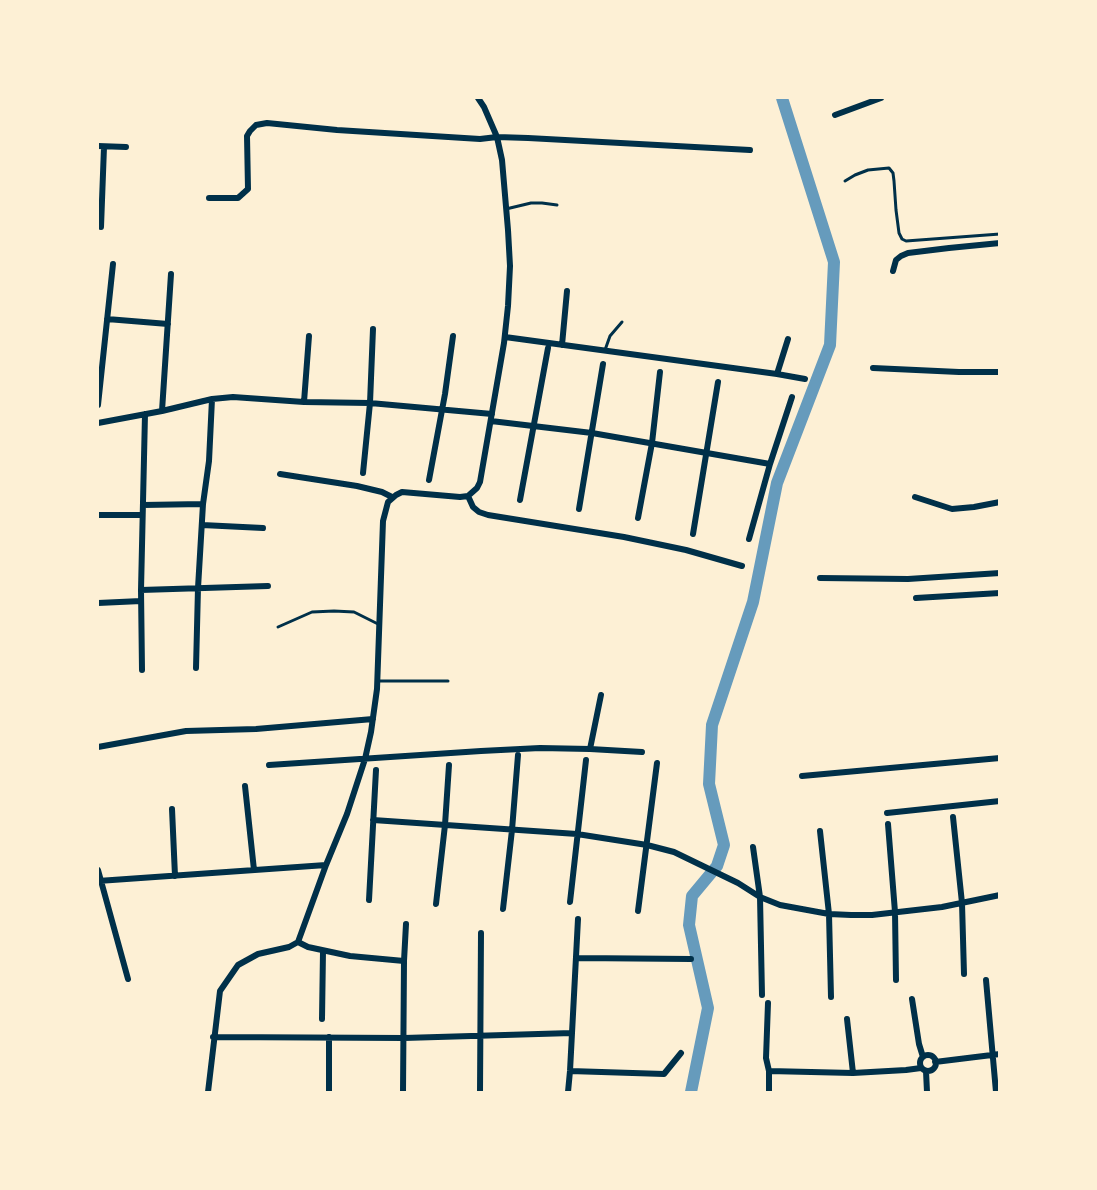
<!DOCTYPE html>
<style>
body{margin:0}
#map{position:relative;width:1097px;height:1190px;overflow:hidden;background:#fdf0d5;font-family:"Fira Sans",sans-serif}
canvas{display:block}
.frame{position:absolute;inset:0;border:99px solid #fdf0d5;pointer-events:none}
</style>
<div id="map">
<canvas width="1097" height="1190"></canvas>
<div class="frame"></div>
</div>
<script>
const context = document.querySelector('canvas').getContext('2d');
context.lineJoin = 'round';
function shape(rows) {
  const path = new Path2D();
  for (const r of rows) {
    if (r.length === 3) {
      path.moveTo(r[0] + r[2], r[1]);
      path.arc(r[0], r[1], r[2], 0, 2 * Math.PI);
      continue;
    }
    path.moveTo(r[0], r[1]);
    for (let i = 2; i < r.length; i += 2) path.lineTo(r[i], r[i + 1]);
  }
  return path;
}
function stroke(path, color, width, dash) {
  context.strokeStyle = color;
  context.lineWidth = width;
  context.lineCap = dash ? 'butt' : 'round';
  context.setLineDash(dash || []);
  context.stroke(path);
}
const canal = shape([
 [691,1092,708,1008,689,925,692,896,717,866,724,845,709,784,712,725,753,602,777,483,830,345,834,262,782,98]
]);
const service = shape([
 [845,181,855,175,868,170,889,168,893,173,894,181,896,210,899,233,902,239,906,241,1000,234],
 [506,209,531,203,542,203,557,205],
 [605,350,610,336,622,322],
 [278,627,312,612,334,611,354,612,378,624],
 [378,681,448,681]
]);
const minor = shape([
 [835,115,881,98],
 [98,146,126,147],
 [209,198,238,198,248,189,247,136,250,131,256,125,267,123,337,130,480,139,497,137,528,138,750,150],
 [101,227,104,147],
 [893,271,896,260,901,256,908,253,949,248,1000,243],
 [107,319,168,324],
 [505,337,777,374,788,339],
 [562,345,567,291],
 [873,368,959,372,1000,372],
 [777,374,805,379],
 [304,402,309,336],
 [98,405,113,264],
 [162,411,171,274],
 [491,421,592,433,770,464],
 [98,423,162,411,212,399,233,397,304,402,370,403,492,414],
 [363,473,370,403,373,329],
 [280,474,357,486,382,492,392,497],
 [429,480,445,394,453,336],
 [468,496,473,507,479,512,488,515,624,537,686,550,742,566],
 [915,497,952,509,974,507,1000,502],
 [520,500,548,348],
 [143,505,203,504],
 [579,509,603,364],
 [98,515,142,515],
 [638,518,652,443,660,372],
 [202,525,263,528],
 [693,534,718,382],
 [749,539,770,464,792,397],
 [820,578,908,579,1000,573],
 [141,590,268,586],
 [916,598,1000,593],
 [98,603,141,601],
 [196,668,198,588,203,504,209,461,212,399],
 [142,670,141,590,145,414],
 [98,747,186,731,256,729,373,719],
 [590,749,601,695],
 [269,765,481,751,540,748,590,749,642,752],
 [802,776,1000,758],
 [245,786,254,870],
 [172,809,175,876],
 [887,813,1000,801],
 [953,817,962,903,964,974],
 [373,820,577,834,647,845,674,852,738,883,760,897,780,905,829,914,851,915,872,915,942,907,1000,895],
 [888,824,895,912,896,980],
 [820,831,829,914,831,997],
 [753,847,760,897,762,995],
 [98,870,128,979],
 [98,881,326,865],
 [369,900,376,770],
 [570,902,586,760],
 [436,904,445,825,449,765],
 [503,909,512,830,518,755],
 [638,911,657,763],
 [298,942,308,947,350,956,404,961],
 [577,958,691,959],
 [986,980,996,1092],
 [912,999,919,1044,923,1057],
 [768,1003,766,1058,769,1071,853,1073,906,1070,921,1068],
 [322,1019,323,951],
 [847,1019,853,1073],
 [213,1037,404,1038,572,1033],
 [329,1037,329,1092],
 [928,1063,8],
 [935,1062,1000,1054],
 [570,1071,664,1074,681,1053],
 [926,1071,927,1092],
 [208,1092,220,991,238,965,258,954,289,947,298,942,326,865,347,814,365,759,371,732,377,689,383,521,388,502,396,495,402,492,460,497,468,496,477,488,480,482,504,343,508,306,510,266,508,230,502,160,497,137,484,107,478,98],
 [403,1092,404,961,406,924],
 [480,1092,481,933],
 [568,1092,570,1071,578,919],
 [769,1092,769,1071]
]);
stroke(canal, '#669bbc', 12);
stroke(service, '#003049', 3);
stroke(minor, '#003049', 6);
</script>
